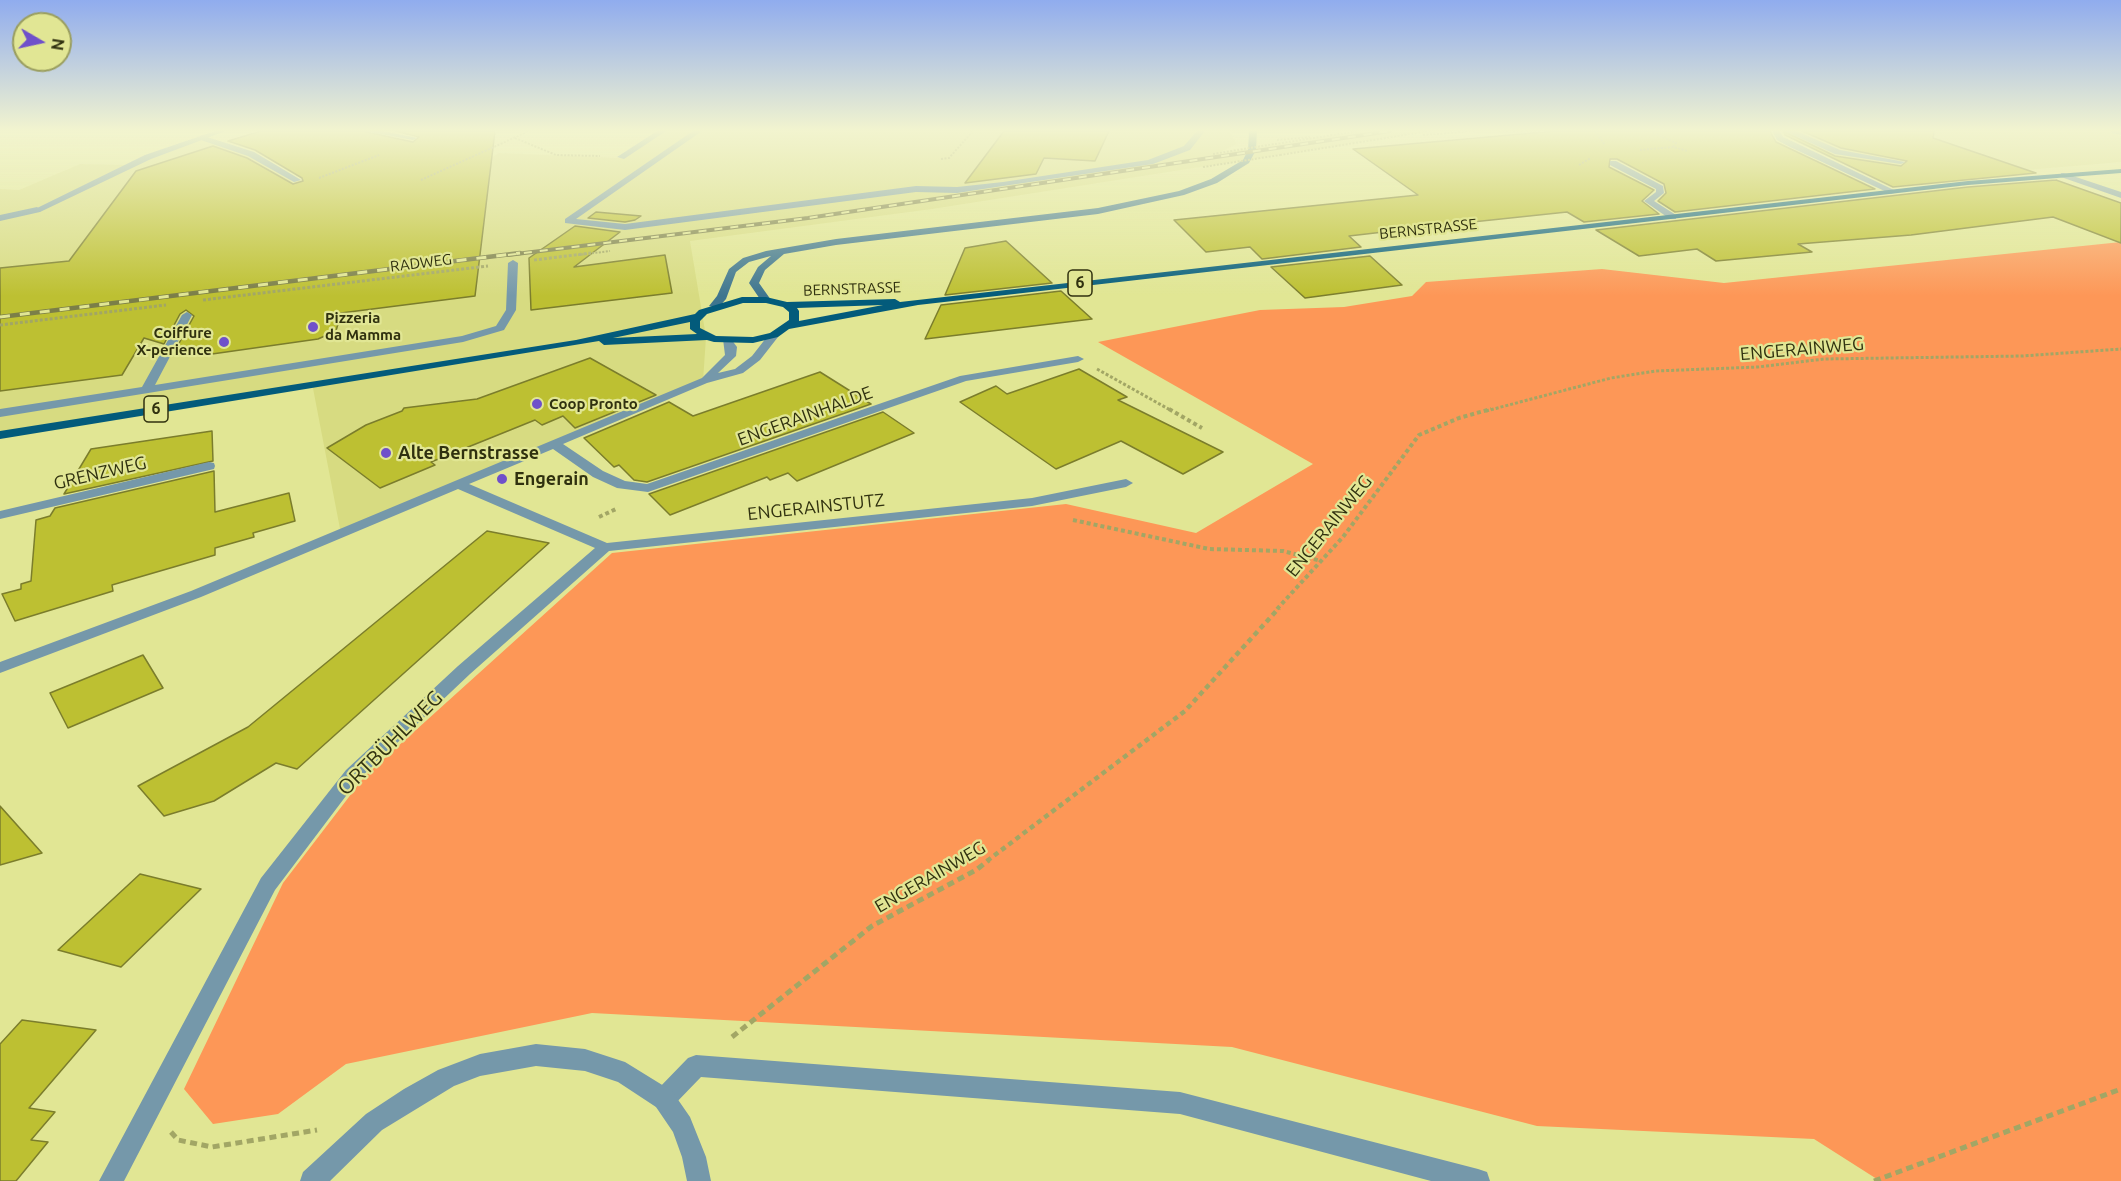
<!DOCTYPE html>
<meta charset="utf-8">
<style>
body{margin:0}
#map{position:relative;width:2121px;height:1181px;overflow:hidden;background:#e1e694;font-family:Ubuntu,sans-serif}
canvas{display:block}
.north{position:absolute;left:12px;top:12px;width:60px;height:60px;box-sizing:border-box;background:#e1e694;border:2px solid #9a9e5f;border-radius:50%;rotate:99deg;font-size:16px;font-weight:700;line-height:24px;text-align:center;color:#30310f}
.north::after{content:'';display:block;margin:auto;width:21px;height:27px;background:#6f50ca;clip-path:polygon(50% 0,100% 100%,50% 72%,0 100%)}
</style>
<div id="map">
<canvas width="2121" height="1181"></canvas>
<div class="north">N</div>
</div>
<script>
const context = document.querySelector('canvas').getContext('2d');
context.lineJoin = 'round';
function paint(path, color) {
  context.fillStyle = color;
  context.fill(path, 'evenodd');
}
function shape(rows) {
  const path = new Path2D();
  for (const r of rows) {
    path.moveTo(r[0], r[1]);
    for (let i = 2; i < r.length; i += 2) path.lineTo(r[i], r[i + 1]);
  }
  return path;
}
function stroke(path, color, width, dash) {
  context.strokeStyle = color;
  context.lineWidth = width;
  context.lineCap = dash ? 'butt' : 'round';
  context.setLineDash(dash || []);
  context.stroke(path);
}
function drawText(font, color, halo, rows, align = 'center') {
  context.font = font + ' Ubuntu,sans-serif';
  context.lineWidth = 4.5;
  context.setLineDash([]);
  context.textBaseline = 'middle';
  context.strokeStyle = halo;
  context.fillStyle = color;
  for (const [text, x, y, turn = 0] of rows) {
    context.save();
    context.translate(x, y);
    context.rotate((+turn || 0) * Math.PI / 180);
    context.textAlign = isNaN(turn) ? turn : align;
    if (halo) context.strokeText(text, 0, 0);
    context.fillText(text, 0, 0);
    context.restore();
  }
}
const built = shape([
 [662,131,1230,131,1237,144,1217,154,1358,131,1430,131,932,209,690,241,706,337,703,381,341,534,312,383,0,435,0,189,19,190,80,164,131,165,201,137,251,154,297,180,441,184,499,153,621,158],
 [1778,131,2108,131,2121,136,2121,162,1886,182]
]);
const green = shape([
 [2121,242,2121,1181,1880,1181,1814,1139,1537,1126,1232,1047,592,1013,346,1064,278,1114,213,1124,184,1089,283,883,365,776,612,553,1066,504,1196,533,1313,464,1098,342,1260,310,1344,307,1412,296,1426,282,1602,269,1724,283]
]);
const building = shape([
 [261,131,362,131,413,142,419,137,395,131,495,131,475,296,341,313,336,331,318,339,205,355,177,347,194,316,186,310,180,314,164,344,144,338,122,375,0,391,0,268,69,261,136,171,213,146,247,158,293,184,303,181,302,178,255,150,228,141,261,131],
 [1004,131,1109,131,1095,161,1044,158,1036,174,965,183,1004,131],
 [1555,131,1770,131,1776,142,1875,189,1675,212,1658,201,1666,193,1664,184,1617,159,1610,159,1609,167,1654,190,1642,201,1659,214,1584,222,1567,212,1444,225,1349,236,1361,247,1262,259,1250,247,1206,252,1174,220,1418,195,1353,149,1555,131],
 [1783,131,1835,156,1901,166,1907,161,1841,148,1802,131,1934,131,1933,138,2036,173,1893,187,1785,135,1783,131],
 [2056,180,2121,203,2121,243,2053,217,1911,235,1798,244,1812,252,1716,261,1697,249,1639,256,1596,230,1968,187,2056,180],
 [596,212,641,216,635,220,625,222,588,218,596,212],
 [575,226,620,232,574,267,665,255,672,293,531,310,529,258,575,226],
 [1006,241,1052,283,945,295,965,248,1006,241],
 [1370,256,1402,285,1305,298,1271,267,1370,256],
 [1061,291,1092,319,925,339,941,305,1061,291],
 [590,358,656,395,575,428,563,416,542,425,535,420,431,462,435,465,380,488,327,448,366,425,402,411,404,408,477,399,590,358],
 [1079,369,1127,397,1118,400,1223,452,1183,474,1121,441,1056,469,960,402,996,386,1007,394,1079,369],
 [820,372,871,404,647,482,634,480,619,465,614,467,584,438,669,402,693,416,820,372],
 [883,412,914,433,797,481,788,473,770,480,767,477,670,515,649,494,883,412],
 [212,431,213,461,64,494,91,449,212,431],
 [214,471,215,512,289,493,295,521,253,533,254,537,215,548,215,555,112,585,113,591,15,621,2,594,21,589,21,584,31,581,36,520,50,516,55,508,214,471],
 [487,531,549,543,297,769,276,763,214,801,164,816,138,786,248,727,487,531],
 [143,655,163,688,68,728,50,693,143,655],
 [0,806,42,853,0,865,0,806],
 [140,874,201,889,121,967,58,950,140,874],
 [22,1020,96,1030,29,1108,55,1112,31,1140,48,1142,16,1181,0,1181,0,1044,22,1020]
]);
const pathFar4 = shape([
 [1499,131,1538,131],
 [1595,131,1605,145],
 [1650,131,1676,143,1673,147],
 [1423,135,1474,131],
 [515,138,556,155,600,156],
 [1277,140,1311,137],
 [1275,144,1358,131],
 [1640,150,1673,147,1688,151],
 [1280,155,1430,131],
 [941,159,949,158,973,131],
 [1579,165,1591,158],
 [319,178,379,155],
 [421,180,529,131],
 [578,255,610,251]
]);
const pathFar3 = shape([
 [534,260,591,253],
 [203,300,488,266],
 [0,325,166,305],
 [1097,369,1172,411],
 [1486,411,1611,378,1656,371,1758,367,1824,359,2022,356,2121,349]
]);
const pathFar2 = shape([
 [1169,409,1202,428],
 [599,517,616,509],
 [1073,520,1209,549,1283,551,1321,561],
 [1277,609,1343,537,1419,435,1459,418,1491,409]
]);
const pathFar1 = shape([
 [987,861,1185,711,1279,608]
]);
const path = shape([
 [732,1037,872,926,976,870,989,860],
 [171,1132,178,1140,212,1147,317,1130],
 [1874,1181,2121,1089]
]);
const lane = shape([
 [364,131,383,131,417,138,413,140,364,131],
 [657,131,666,131,624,159,617,157,657,131],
 [693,131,702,131,576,219,625,224,916,186,957,187,1003,182,1148,160,1184,146,1197,131,1205,131,1190,150,1153,164,1003,186,957,193,916,192,625,230,565,223,565,219,693,131],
 [1785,131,1796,131,1840,150,1905,162,1901,164,1835,154,1785,131],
 [201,135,254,152,301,180,294,182,248,156,198,139,201,135],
 [1610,161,1616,161,1663,186,1664,193,1654,201,1676,215,1676,219,1670,219,1644,201,1656,192,1656,189,1610,165,1610,161],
 [2064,173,2121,192,2121,198,2061,177,2061,173,2064,173],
 [37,207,41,210,40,212,0,221,0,215,37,207],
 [513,260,518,263,516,310,504,330,463,342,0,417,0,409,142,387,182,315,187,312,192,315,155,385,462,336,496,326,506,310,508,263,513,260],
 [209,462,214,463,215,466,214,469,0,519,0,511,209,462],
 [696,1055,1180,1092,1478,1169,1487,1172,1490,1181,1431,1181,1180,1114,701,1077,672,1107,664,1110,656,1107,652,1099,656,1091,688,1058,696,1055]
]);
const street = shape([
 [215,131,226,131,151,159,40,212,33,210,145,155,215,131],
 [1772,131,1780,131,1783,137,1796,143,1898,192,1891,194,1790,147,1777,140,1772,131],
 [2111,131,2121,131,2121,135,2112,133,2111,131],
 [774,332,778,333,778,337,760,360,743,373,707,383,563,444,603,471,625,481,647,484,960,376,1078,356,1084,359,1078,362,966,381,648,492,617,488,593,477,553,449,469,484,607,543,1032,498,1126,479,1133,483,1126,487,1032,506,609,551,470,674,358,780,275,890,124,1181,99,1181,261,878,346,770,458,666,595,548,458,489,201,597,0,673,0,662,191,591,702,378,725,355,723,339,731,339,737,347,736,356,718,373,735,369,752,356,770,333,774,332],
 [536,1044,585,1049,625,1062,672,1091,690,1117,706,1157,711,1181,687,1181,682,1157,673,1132,656,1107,618,1082,585,1071,536,1066,480,1076,454,1086,382,1130,330,1181,300,1181,303,1172,366,1114,404,1089,438,1070,480,1054,536,1044]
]);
const secondary = shape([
 [1249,131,1257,131,1256,150,1249,163,1217,183,1184,195,1098,214,836,245,784,254,765,270,759,283,771,300,766,303,762,302,749,283,758,267,771,256,767,257,749,262,736,272,726,299,718,308,709,306,717,296,729,269,743,258,766,251,836,239,1098,208,1179,191,1211,179,1243,160,1248,150,1249,131]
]);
const primary = shape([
 [2121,169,2121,173,1968,185,918,305,789,329,778,337,753,343,714,342,707,340,604,345,599,341,0,439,0,431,576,340,695,314,699,310,742,297,766,297,787,302,895,299,900,302,1968,181,2121,169],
 [743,303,766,303,783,307,789,312,789,320,770,333,753,337,716,336,700,328,700,321,707,314,743,303],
 [883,305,799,321,799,311,797,308,883,305],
 [690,322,690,329,697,334,613,338,690,322]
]);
const railFar1 = shape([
 [508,255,808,218,1390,131]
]);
const rail = shape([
 [0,317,520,253]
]);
const pathBridge = shape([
 [1213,154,1274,144],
 [1203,167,1280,155]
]);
const markers = [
 [313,327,6,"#6f50ca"],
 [224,342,6,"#6f50ca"],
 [537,404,6,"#6f50ca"],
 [386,453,6,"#6f50ca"],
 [502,479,6,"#6f50ca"]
];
const farStreetnames = [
 ["BERNSTRASSE",1428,229,-6],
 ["RADWEG",421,263,-7],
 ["BERNSTRASSE",852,289,-2]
];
const farPoinames = [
 ["Pizzeria",325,318],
 ["da Mamma",325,335],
 ["Coiffure",212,333,"right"],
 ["X-perience",212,350,"right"],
 ["Coop Pronto",549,404]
];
const shields = [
 [1080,283,24],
 [156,409,24]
];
const shieldNames = [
 ["6",1080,283],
 ["6",156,409]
];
const streetNames = [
 ["ENGERAINWEG",1802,349,-5],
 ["ENGERAINHALDE",805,416,-20],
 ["GRENZWEG",100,473,-13],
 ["ENGERAINSTUTZ",816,507,-6],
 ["ENGERAINWEG",1329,526,-51],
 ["ENGERAINWEG",930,877,-30]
];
const poiNames = [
 ["Alte Bernstrasse",398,453],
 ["Engerain",514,479]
];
const nearStreetnames = [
 ["ORTBÜHLWEG",390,743,-45]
];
paint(built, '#d7db81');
paint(green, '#fd9757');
paint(building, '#bdc032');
stroke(building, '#7b7d2c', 1.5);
stroke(pathFar4, '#a2a665', 2, [2, 1.5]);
stroke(pathFar3, '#a2a665', 3, [3, 2]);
stroke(pathFar2, '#a2a665', 4, [4, 3]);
stroke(pathFar1, '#a2a665', 4.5, [5, 4]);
stroke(path, '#a2a665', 5, [7, 4.5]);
paint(lane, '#7598aa');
paint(street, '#7598aa');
paint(secondary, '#3e758f');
paint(primary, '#035b7b');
stroke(railFar1, '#7b7e48', 4);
stroke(rail, '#7b7e48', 4.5);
stroke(railFar1, '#e1e694', 2, [8]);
stroke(rail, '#e1e694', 3, [10]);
stroke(pathBridge, '#a2a665', 2, [2, 1.5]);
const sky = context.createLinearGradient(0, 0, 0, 296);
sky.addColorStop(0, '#90acee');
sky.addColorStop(0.44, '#f2f4cf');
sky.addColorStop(1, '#f2f4cf00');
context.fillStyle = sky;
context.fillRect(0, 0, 2121, 296);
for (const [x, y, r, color] of markers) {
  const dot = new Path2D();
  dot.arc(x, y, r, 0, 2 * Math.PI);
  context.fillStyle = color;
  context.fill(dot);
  stroke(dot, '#e1e694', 2);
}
drawText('15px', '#30310f', '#e1e694', farStreetnames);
drawText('bold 15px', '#30310f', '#e1e694', farPoinames, 'left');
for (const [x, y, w] of shields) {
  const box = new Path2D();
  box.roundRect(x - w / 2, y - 13, w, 26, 4.5);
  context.fillStyle = '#e1e694';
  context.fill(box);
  stroke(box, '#30310f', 1.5);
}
drawText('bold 16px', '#30310f', null, shieldNames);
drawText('18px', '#30310f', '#e1e694', streetNames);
drawText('bold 18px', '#30310f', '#e1e694', poiNames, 'left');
drawText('21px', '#30310f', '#e1e694', nearStreetnames);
</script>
